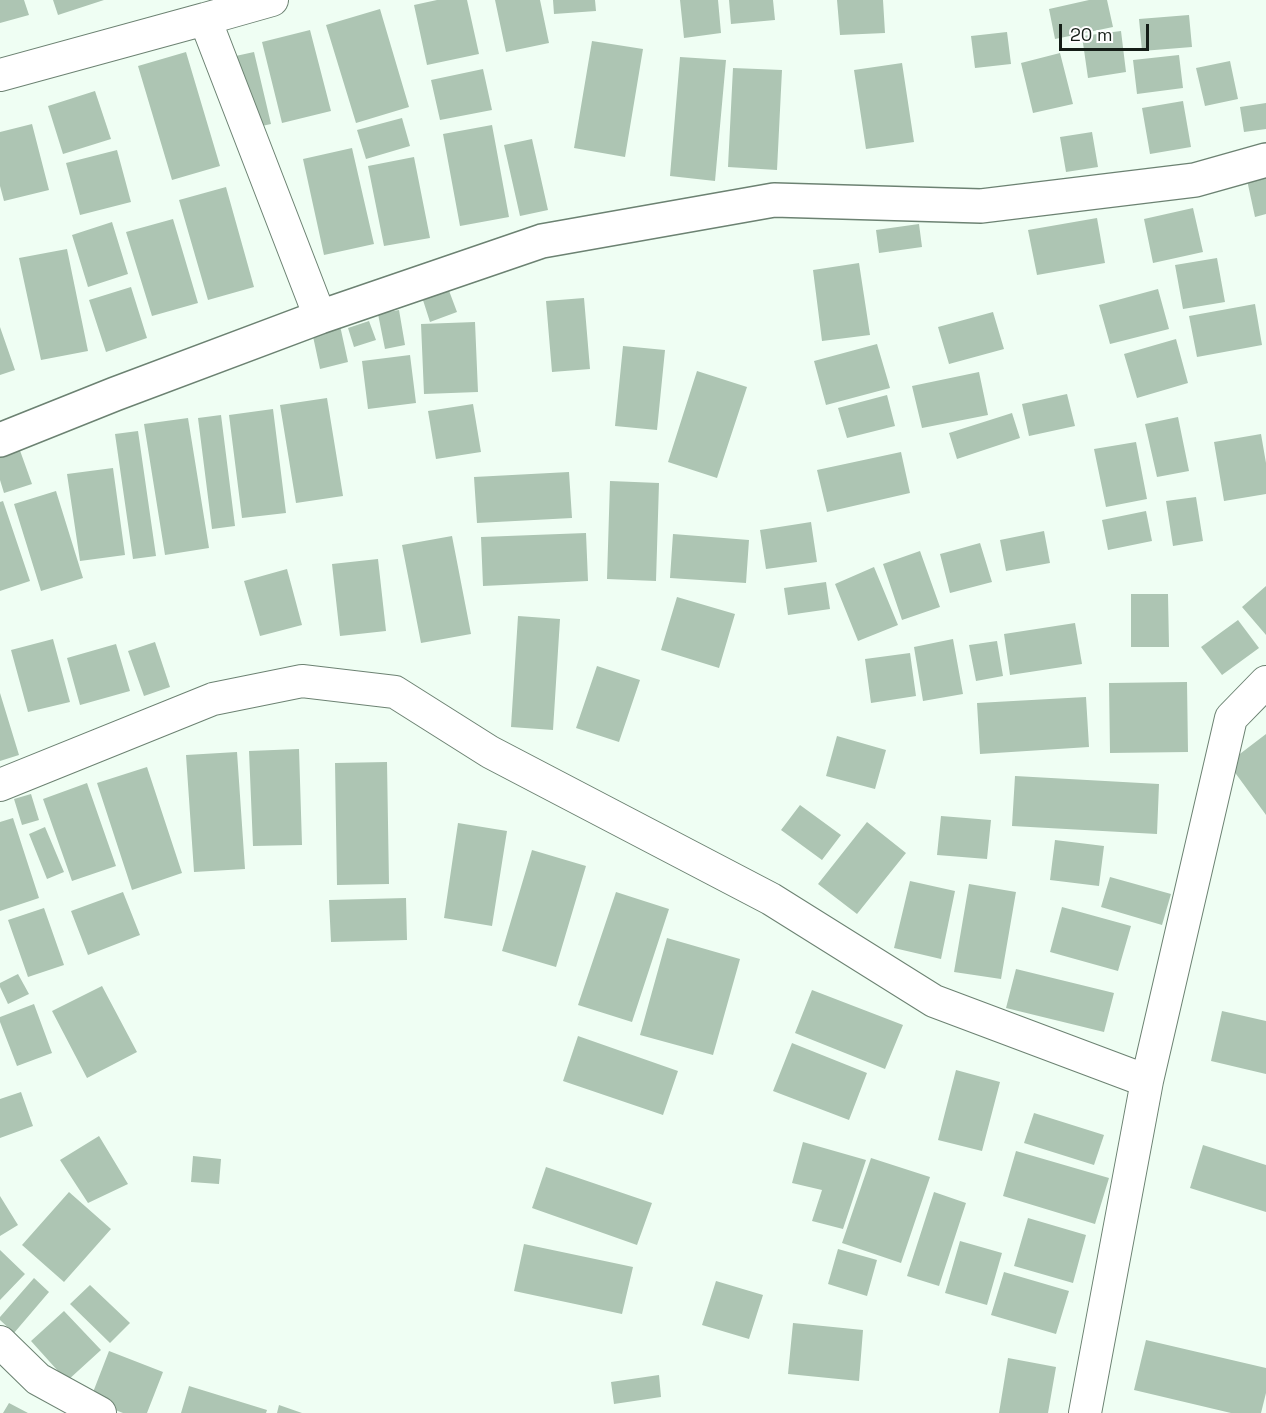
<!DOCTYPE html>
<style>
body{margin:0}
#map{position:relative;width:1266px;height:1413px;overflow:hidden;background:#effef3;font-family:"Space Grotesk",sans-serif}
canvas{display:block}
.scale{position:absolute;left:1059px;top:24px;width:90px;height:27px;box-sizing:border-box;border:3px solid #151e17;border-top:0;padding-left:8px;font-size:18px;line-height:21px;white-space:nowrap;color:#151e17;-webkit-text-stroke:4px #fff;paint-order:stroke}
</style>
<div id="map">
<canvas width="1266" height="1413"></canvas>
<div class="scale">20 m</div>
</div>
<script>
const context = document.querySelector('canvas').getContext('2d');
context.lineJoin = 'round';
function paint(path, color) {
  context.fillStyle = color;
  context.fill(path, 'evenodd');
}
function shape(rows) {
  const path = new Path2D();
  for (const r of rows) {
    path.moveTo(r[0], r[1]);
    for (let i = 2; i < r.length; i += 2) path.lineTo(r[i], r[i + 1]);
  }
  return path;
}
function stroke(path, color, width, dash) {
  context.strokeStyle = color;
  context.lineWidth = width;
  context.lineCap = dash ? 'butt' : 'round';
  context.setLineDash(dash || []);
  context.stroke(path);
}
const building = shape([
 [0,0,24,0,29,15,0,23],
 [53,0,104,0,58,15],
 [437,0,467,0,479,54,427,65,414,5],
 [495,0,540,0,549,43,506,52],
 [553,0,595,0,596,11,554,14],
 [680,0,718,0,721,33,684,38],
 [729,0,773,0,775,20,731,24],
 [837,0,883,0,885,33,840,35],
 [1089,0,1107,0,1113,27,1055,39,1049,9],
 [380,9,409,107,356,123,326,25],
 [1189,15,1192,47,1142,51,1139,19],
 [310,30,331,111,282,123,262,42],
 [1121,31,1126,72,1088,78,1082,36],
 [1007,32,1011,64,975,68,971,36],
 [592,41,643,49,625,157,574,148],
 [186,52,220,166,172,180,138,66],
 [254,52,271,124,248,129,231,57],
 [1060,53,1073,104,1033,113,1021,63],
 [1179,55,1183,88,1137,94,1133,60],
 [680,57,726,60,715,181,670,176],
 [1230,61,1238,99,1205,106,1196,68],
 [902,63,914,142,866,149,854,70],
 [733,68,782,70,777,170,728,167],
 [483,69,492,110,440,120,431,80],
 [95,91,111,139,63,154,48,106],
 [1183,101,1191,147,1150,154,1142,108],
 [1266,103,1266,129,1244,132,1240,107],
 [402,118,410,146,366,159,357,130],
 [32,124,49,190,4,201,0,186,0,132],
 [492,125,509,217,460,226,443,134],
 [1092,132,1098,167,1066,172,1060,137],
 [532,139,548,210,520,216,504,145],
 [352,148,374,244,324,255,303,159],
 [117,150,131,202,80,215,66,163],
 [414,157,430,238,384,246,368,166],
 [1266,162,1266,214,1255,217,1244,166],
 [226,187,254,287,208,300,179,200],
 [1193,208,1203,252,1153,263,1144,219],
 [1097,218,1105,263,1037,275,1028,230],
 [173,219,198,303,152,316,126,232],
 [112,222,128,274,88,287,72,235],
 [919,224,922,247,879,253,876,230],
 [67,249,88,351,41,360,19,258],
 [1217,258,1225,302,1183,309,1175,265],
 [859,263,870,335,822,341,813,270],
 [131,287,147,338,106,352,89,300],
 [448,288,457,312,430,322,422,297],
 [1158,289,1169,329,1110,344,1099,305],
 [584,298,590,369,552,372,546,301],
 [1255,304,1262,345,1197,357,1189,316],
 [399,310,405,345,385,349,378,314],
 [993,312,1004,349,949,364,938,327],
 [339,321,348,362,320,369,311,327],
 [369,321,376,340,354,347,348,328],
 [475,322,478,392,424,394,421,324],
 [0,327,15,370,0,375],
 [1176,339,1188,383,1137,398,1124,354],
 [877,344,890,388,826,405,814,361],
 [623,346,665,350,657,430,615,426],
 [410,355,416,403,368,409,362,361],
 [697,371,747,387,717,478,668,462],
 [979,372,988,415,922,428,912,386],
 [1067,394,1075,426,1029,436,1022,404],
 [887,395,895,426,847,438,838,408],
 [327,398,343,496,296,503,280,405],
 [473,404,481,452,436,459,428,411],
 [273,409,286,513,242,518,229,415],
 [1012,413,1020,438,957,459,949,433],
 [221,415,235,526,212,529,198,418],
 [1178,417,1189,471,1157,477,1145,424],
 [188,418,209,548,165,555,144,424],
 [138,431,156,556,133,559,115,434],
 [1261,434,1266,463,1266,494,1224,501,1214,442],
 [1136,442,1147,499,1106,507,1094,449],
 [18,445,32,484,4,493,0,480,0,451],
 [901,452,910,493,827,512,817,470],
 [113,468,125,555,80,561,67,474],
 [569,472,572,518,477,523,474,477],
 [610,481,659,483,656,581,607,579],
 [56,491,83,578,41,591,14,504],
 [1196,497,1203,541,1173,546,1166,501],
 [3,501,30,581,0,591,0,502],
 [1146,511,1152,541,1108,550,1102,520],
 [811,522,817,562,766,569,760,530],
 [1044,531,1050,563,1006,571,1000,540],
 [586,533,588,581,483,586,481,537],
 [673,534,749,540,746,583,670,578],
 [452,536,471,634,421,643,402,545],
 [980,543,992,582,950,593,940,554],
 [920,551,940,607,902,620,883,564],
 [378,559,386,631,340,636,332,564],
 [874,567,898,625,858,641,835,584],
 [287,569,302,625,260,636,244,581],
 [826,582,830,609,788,615,784,588],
 [1266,586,1266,635,1242,607],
 [1131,594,1168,594,1169,647,1131,647],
 [677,597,735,614,719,668,661,650],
 [518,616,560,619,553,730,511,727],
 [1238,620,1259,648,1222,675,1201,647],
 [1075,623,1082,664,1010,675,1004,634],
 [53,639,70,702,28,712,11,650],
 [953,639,963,694,923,701,914,647],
 [997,641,1003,676,976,681,969,645],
 [155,642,170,687,144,696,128,651],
 [116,644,130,691,80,705,67,658],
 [910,653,916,696,871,703,865,659],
 [597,666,640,680,619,742,576,728],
 [1187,682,1188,752,1110,753,1109,683],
 [0,693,19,755,0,761],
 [1086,697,1089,747,980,754,977,703],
 [1266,734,1266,815,1228,763],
 [837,736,886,750,875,789,826,776],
 [299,749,302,845,253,846,249,751],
 [237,752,245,869,194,872,186,755],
 [387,762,389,884,337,885,335,763],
 [147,767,182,873,132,890,97,783],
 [1015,776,1159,784,1157,834,1012,826],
 [87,783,116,866,72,881,43,799],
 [31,794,39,820,22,825,14,799],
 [800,805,841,835,822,860,781,830],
 [941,816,991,820,987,859,937,855],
 [13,818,39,898,0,911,0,822],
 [867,822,906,853,857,914,818,884],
 [458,823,507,831,492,926,444,918],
 [45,827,64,872,47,879,29,834],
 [1055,840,1104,846,1099,886,1050,880],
 [532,850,586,866,556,967,502,951],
 [1110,877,1171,894,1162,925,1101,907],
 [910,881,955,891,941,959,894,948],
 [969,884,1016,892,1001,979,954,972],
 [123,892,140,935,88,955,71,911],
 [616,892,669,909,632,1022,578,1005],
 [406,898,407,940,331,942,329,900],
 [1062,907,1131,926,1118,971,1050,952],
 [44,908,64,965,28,977,8,920],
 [667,938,740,959,713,1055,640,1035],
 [1016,969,1114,993,1104,1032,1006,1008],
 [18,974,29,994,8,1004,0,987,0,983],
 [102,986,137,1052,87,1078,52,1011],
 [812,990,903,1025,885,1069,795,1033],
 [34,1004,52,1053,17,1066,0,1022,0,1017],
 [1222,1011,1266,1021,1266,1074,1211,1061],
 [578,1036,678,1071,663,1115,563,1081],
 [792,1043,867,1073,849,1120,773,1091],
 [956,1070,1000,1082,982,1151,938,1140],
 [21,1092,33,1126,0,1138,0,1099],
 [1034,1113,1104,1135,1094,1165,1024,1143],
 [99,1136,128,1184,88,1203,60,1160],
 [803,1142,866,1160,843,1229,812,1221,822,1190,792,1183],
 [1203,1145,1266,1165,1266,1212,1190,1188],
 [1016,1151,1109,1178,1095,1224,1003,1196],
 [193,1156,221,1159,219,1184,191,1182],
 [871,1158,930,1177,901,1263,842,1243],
 [546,1167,652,1203,637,1245,532,1208],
 [69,1192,111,1229,64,1282,22,1245],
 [934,1192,966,1203,939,1286,907,1276],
 [0,1196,18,1225,0,1236],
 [1028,1218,1086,1235,1073,1283,1014,1266],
 [960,1241,1002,1253,987,1305,945,1293],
 [524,1244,633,1267,622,1314,514,1291],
 [838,1249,877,1260,867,1296,828,1284],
 [0,1250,25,1274,0,1300],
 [1004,1272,1069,1291,1056,1334,991,1315],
 [34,1278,49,1292,14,1333,0,1320,0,1317],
 [716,1281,763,1295,749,1339,702,1325],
 [90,1285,130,1323,110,1343,70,1304],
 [64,1311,101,1350,67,1381,31,1341],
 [793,1323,863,1330,859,1381,788,1374],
 [1146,1340,1266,1368,1266,1393,1261,1413,1231,1413,1134,1390],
 [109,1351,163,1372,147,1413,123,1413,90,1400],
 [1008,1358,1056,1367,1048,1413,999,1413],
 [659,1375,661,1397,614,1404,611,1382],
 [189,1386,267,1410,266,1413,181,1413],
 [9,1403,28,1413,3,1413],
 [279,1405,302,1413,277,1413]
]);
const street = shape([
 [205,19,272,0],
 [0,75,205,19,320,317],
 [0,785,213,699,302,681,395,692,490,752,771,899,934,1001,1147,1081],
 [0,1342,38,1379,100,1413],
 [1085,1413,1147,1081,1231,718,1266,682]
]);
const secondary = shape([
 [0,440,115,394,320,317,542,241,774,200,981,206,1195,180,1266,160]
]);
paint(building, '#adc5b3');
stroke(street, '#6c8272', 34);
stroke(secondary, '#6c8272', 36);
stroke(street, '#fff', 32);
stroke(secondary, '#fff', 33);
</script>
